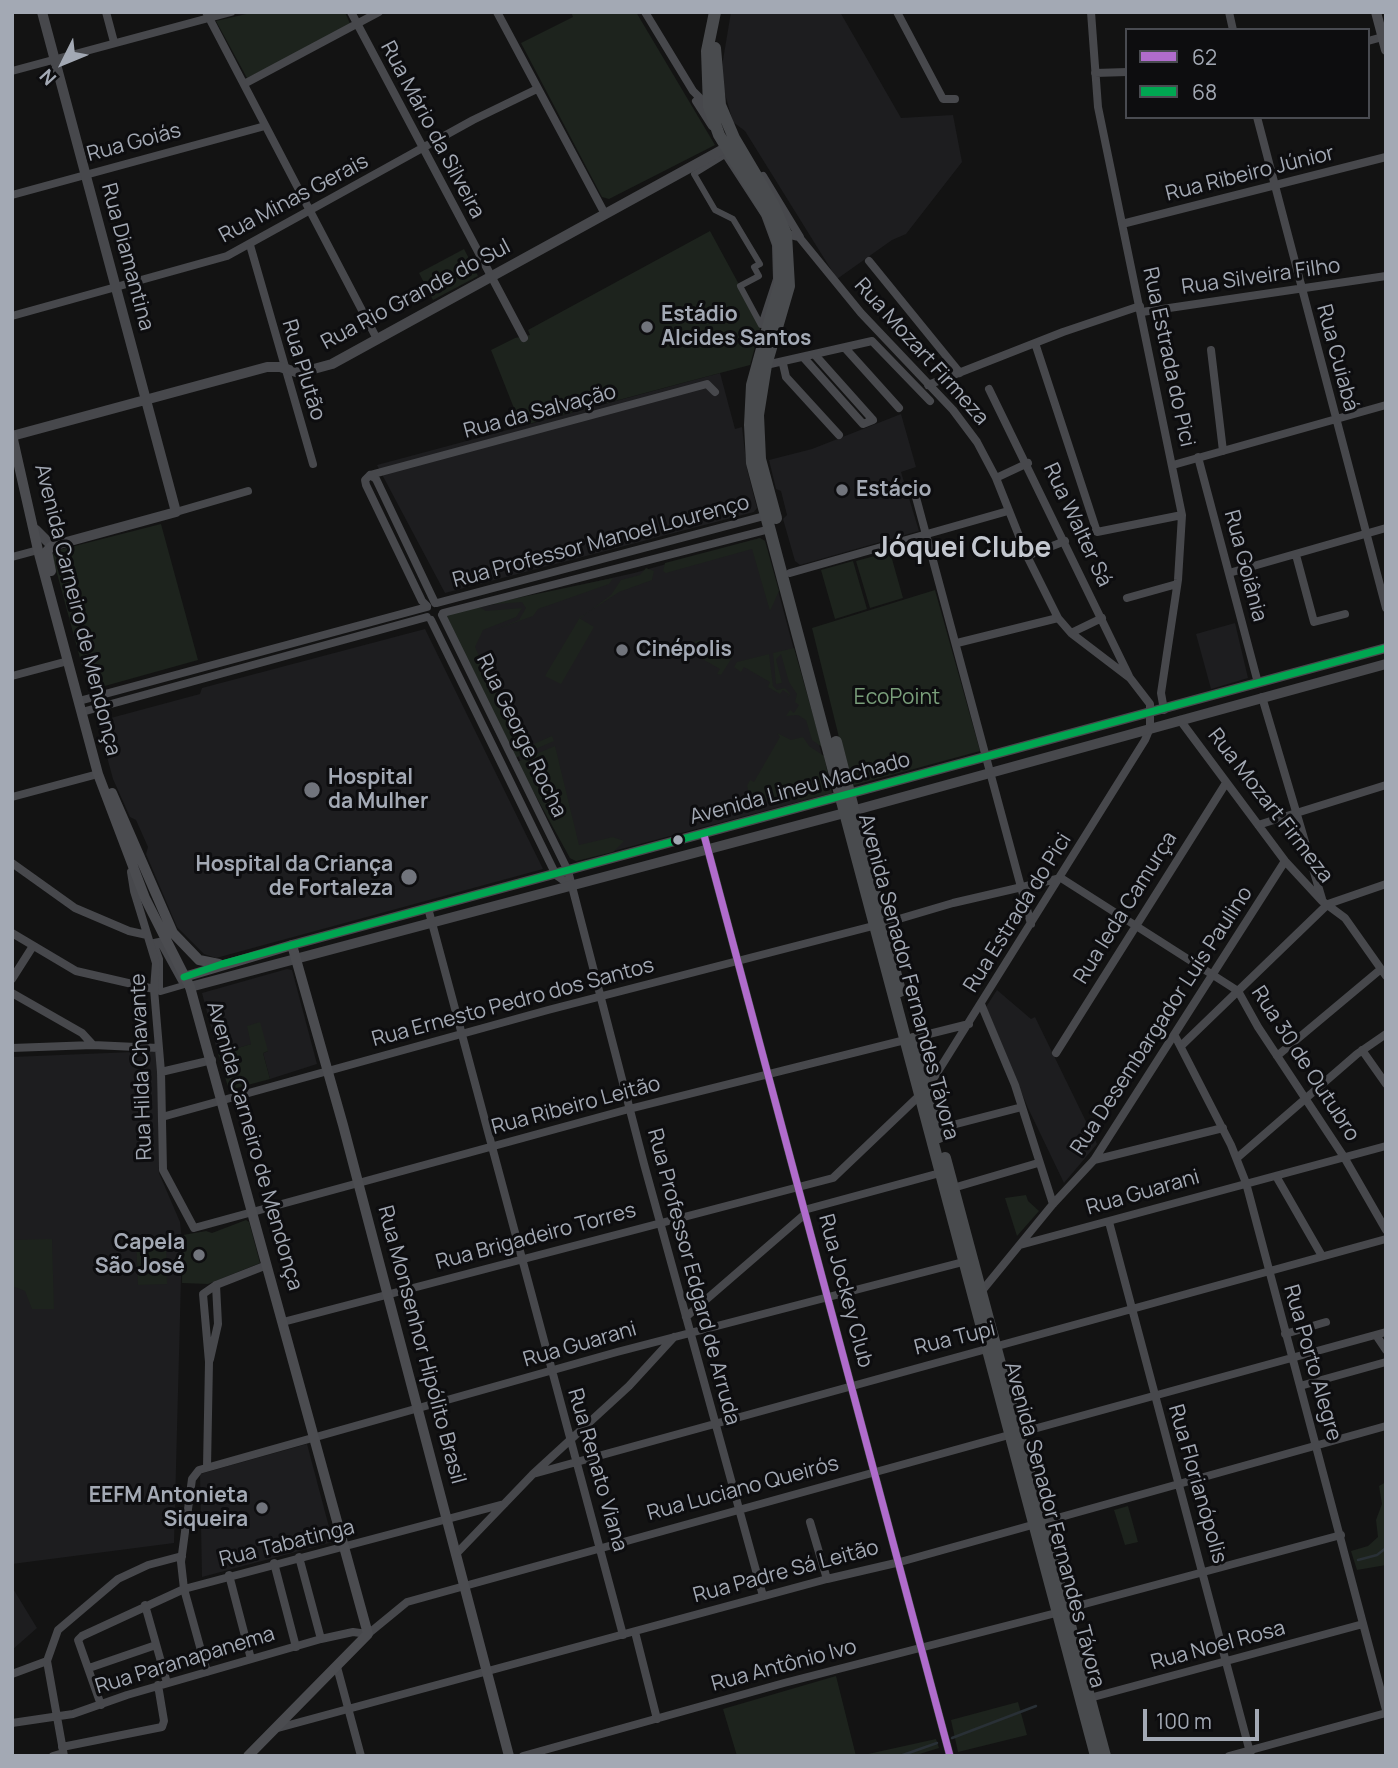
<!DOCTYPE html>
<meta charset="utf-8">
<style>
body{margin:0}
#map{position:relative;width:1398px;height:1768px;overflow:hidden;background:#131313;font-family:Manrope,sans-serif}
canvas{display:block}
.frame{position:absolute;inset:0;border:14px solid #a3a9b4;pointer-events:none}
.legend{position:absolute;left:1125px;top:28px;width:245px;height:91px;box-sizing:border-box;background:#0d0d0f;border:2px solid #494b51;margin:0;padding:9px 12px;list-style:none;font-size:21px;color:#a3a9b4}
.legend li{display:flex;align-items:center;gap:14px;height:35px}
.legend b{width:35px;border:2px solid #494b51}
.north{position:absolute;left:28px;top:28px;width:70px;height:70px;-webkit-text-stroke:5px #0d0d0f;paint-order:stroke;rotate:227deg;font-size:19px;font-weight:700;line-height:28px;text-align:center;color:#a3a9b4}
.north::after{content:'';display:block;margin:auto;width:24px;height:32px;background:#a3a9b4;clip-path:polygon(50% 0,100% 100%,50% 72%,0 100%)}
.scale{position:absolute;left:1143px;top:1709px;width:116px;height:32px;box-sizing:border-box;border:4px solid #a3a9b4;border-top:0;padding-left:9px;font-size:21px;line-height:24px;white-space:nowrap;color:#a3a9b4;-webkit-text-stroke:5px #0d0d0f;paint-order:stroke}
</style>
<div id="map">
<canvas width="1398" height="1768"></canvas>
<div class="frame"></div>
<ul class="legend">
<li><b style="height:9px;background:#b06ccc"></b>62</li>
<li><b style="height:9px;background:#00a651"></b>68</li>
</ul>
<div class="north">N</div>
<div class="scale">100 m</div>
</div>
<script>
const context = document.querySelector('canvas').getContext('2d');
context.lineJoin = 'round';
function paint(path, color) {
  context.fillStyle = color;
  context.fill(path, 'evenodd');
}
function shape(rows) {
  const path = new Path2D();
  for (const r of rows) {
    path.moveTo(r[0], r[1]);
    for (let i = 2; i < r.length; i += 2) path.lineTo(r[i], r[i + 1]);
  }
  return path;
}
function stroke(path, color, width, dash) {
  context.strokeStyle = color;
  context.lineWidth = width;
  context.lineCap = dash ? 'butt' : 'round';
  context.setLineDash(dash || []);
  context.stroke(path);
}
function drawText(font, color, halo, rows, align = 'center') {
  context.font = font + ' Manrope,sans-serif';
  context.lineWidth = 6;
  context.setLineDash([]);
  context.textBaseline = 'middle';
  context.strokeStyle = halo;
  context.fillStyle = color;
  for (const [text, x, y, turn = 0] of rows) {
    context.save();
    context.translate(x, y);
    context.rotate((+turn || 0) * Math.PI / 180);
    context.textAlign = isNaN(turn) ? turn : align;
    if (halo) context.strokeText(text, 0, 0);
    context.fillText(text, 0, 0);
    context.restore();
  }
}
const built = shape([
 [731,12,840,12,901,118,953,115,962,162,906,234,892,240,837,279,745,131,733,122,723,87,722,66],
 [720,373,735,429,742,427,747,469,757,508,754,512,445,593,377,465],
 [901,414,916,467,901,472,919,531,800,565,795,561,783,519,787,515,781,491,776,489,769,460,812,449],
 [760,538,765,541,832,793,576,861,570,858,446,615,634,573],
 [1235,623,1248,678,1211,689,1196,634],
 [425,629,543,869,216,958,204,954,177,927,146,854,148,847,136,820,130,817,113,779,100,731,103,723,107,719,200,694,202,688],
 [287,969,292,970,317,1064,270,1079,263,1053,268,1051,252,1044,218,1054,202,993],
 [997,990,1031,1019,1035,1017,1097,1144,1064,1183,1028,1108,986,1007],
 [157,1051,159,1173,180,1222,182,1241,174,1543,12,1564,12,1057],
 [307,1444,333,1542,202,1577,200,1474],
 [12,1587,37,1628,12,1650]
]);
const green = shape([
 [255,12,345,12,351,26,247,78,216,21],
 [571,12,636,12,715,145,609,199,602,197,521,43,573,17],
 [710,231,761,325,750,365,521,426,491,350,515,338,530,335,528,330],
 [464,249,478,276,433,300,419,273],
 [161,524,198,660,94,689,87,684,52,555,55,551],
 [760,538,765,541,779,591,770,611,752,549,666,573,663,571,665,563],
 [890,552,903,598,870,608,856,561],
 [853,561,867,609,835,619,821,570],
 [646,568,654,571,652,580,619,592,579,618,594,627,561,684,545,676,579,619,611,595,621,580,640,575],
 [613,578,609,584,538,609,533,616,494,630,519,620,526,608,522,602,484,605],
 [935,590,980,751,851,786,812,628],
 [478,607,486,611,522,608,516,617,483,630,475,647,522,749,552,736,554,741,515,758,446,615],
 [699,640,709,646,710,653,719,659,733,656,721,675,717,674,720,669,692,653,687,658,683,655,690,643],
 [794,648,822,747,812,740,806,720,798,715,786,716,790,710,794,713,799,705,795,702,797,694,789,682,781,654,776,659,782,683,776,684,773,653],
 [769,654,773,686,777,690,785,688,790,694,787,698,789,694,783,690,780,694,768,687,770,682,744,667,741,672,734,667,737,662],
 [777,733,791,740,803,737,809,746,824,756,832,793,803,800,782,799,758,803,750,797,747,786,750,780,754,782,780,737],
 [555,746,579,845,613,837,624,841,613,852,576,861,570,858,517,762],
 [260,1022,268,1051,263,1053,270,1079,229,1090,218,1054,251,1044,247,1026],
 [1026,1195,1028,1201,1039,1211,1017,1236,1005,1198],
 [246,1220,249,1222,260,1263,208,1284,182,1283,183,1235,206,1231,212,1233],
 [166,1238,167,1284,138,1285,136,1239],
 [52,1239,54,1309,32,1309,25,1291,15,1287,12,1291,12,1240],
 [1386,1482,1386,1565,1357,1570,1351,1551,1368,1546,1378,1537,1376,1520,1382,1504,1379,1486],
 [1128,1506,1138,1542,1125,1545,1114,1510],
 [836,1676,856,1756,737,1756,723,1709],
 [1018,1702,1027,1735,958,1752,951,1720],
 [936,1739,939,1748,913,1756,859,1756]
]);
const stream = shape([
 [1358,1560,1377,1555,1386,1548],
 [952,1738,1036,1706],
 [900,1756,937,1743]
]);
const pedestrian = shape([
 [725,155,764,215,775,245,776,279,761,325,740,286,759,276,754,267,760,264,733,219,715,210,694,174,725,155],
 [159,941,181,981,184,985,160,992,160,959,154,942,159,941]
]);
const minor = shape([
 [106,12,114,42],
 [206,12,377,339],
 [351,12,524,338],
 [497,12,605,214],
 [645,12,693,91,709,107],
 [897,12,943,99,955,99],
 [1091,12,1098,107,1182,515,1178,580,1161,693,1164,710],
 [1229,12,1233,30],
 [1368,41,1386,36],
 [12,71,231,12],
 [1095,73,1127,72],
 [244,84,379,12],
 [696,101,712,126],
 [1257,117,1386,608],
 [763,176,800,237],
 [12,195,265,126],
 [1122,224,1386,157],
 [786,234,799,237,861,313,953,410,977,442,996,478,1027,556,1058,618,1071,633,1130,678,1150,704,1150,728,1145,740,927,1089],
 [250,245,313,464],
 [869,261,960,373],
 [1142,312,1386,276],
 [12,316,227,256,473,120,537,89],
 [1035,343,1097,532,1182,515],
 [845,348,899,408],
 [1211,350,1223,451],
 [804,358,863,424,873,420,815,355],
 [783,364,786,377,839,435],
 [766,365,872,341,930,401],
 [928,385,1063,332,1140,306],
 [989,389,1129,676],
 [1198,457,1258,683],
 [1173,465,1386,405],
 [370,475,707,384,715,392],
 [996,478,1028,463],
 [914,490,1031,924],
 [176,512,248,491],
 [1296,555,1314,622,1345,614],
 [1027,556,1065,541],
 [12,557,38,550],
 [790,573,1008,511],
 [1229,573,1386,528],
 [1127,598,1177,584],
 [437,603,768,515],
 [427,606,422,601,366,485,365,480,370,475,376,479,435,603],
 [443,613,770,529],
 [442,615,568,871,644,1164,763,1596],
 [431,620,556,875,570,885],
 [1071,633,1102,618],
 [957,643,1058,618],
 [12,676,68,661],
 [1262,697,1322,899],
 [79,701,427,607],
 [82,712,427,617],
 [1180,720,1285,861,1322,901,1345,918,1386,976],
 [12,797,98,774],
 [1258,825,1386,785],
 [704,835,950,1756],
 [12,863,75,908,129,931,147,935],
 [131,872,134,891,156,963,154,989,161,1072,163,1170,194,1228,629,1109,969,1024],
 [1061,878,1238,991,1258,1027,1344,1157,1386,1230],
 [428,908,623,1635],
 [882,924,953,903,1061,878],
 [12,933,76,971,154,989],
 [12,979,33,946],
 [12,993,82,1033,93,1045],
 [981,1004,1015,1085,1053,1204],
 [1175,1036,1231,1145,1246,1183,1386,1710],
 [1182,1045,1328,904,1386,884],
 [12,1048,93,1045,158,1048],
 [1362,1050,1386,1084],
 [1056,1053,1226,783],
 [1277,1056,1381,969],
 [161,1072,212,1060],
 [162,1117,548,1010,873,926],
 [937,1129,1022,1107],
 [1237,1158,1357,1054,1386,1034],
 [1094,1160,1223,1128],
 [1276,1176,1322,1256],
 [953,1188,1038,1163],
 [804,1210,940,1173],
 [1109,1222,1251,1756],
 [1020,1245,1386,1146],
 [981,1292,1053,1204,1094,1160,1285,861],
 [686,1317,805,1214],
 [283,1322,833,1178,919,1096],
 [1285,1334,1326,1322],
 [1376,1335,1386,1350],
 [210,1359,218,1324,216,1285],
 [1300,1386,1386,1362],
 [1019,1433,1386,1332],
 [207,1467,209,1362,203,1294,216,1285,267,1265],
 [533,1474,1386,1239],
 [810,1522,827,1579],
 [457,1553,533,1474,629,1386,674,1337],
 [299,1557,321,1639],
 [274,1563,296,1647],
 [229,1575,251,1659],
 [145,1605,167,1683],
 [1066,1609,1341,1535],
 [635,1632,657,1719],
 [337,1667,361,1756],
 [89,1668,156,1645],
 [207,1672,184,1589,181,1562,192,1479,199,1470,617,1352,963,1262],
 [12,1674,47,1661],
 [1086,1699,1363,1624],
 [101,1705,78,1640,82,1636,184,1589,504,1504],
 [12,1723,73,1714,127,1695,321,1639,353,1632,368,1634,407,1602,1009,1435],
 [278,1728,827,1579,900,1562,1386,1426],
 [62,1747,162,1727,164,1721,158,1685],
 [53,1756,63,1753],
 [64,1756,47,1661,58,1630,118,1579,148,1565,182,1556],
 [523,1756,784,1683,1056,1613],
 [1229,1756,1386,1713]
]);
const tertiary = shape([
 [12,436,267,367,280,367,299,373,332,364,731,145],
 [36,530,52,546,176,512,42,12],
 [292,945,1386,648],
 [190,987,852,811,1386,664]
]);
const secondary = shape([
 [1376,12,1386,50],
 [12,435,38,550,98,774,145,898,190,987,368,1634,248,1756],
 [51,571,47,551,52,546],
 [112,793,173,933,199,960,219,964],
 [184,977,292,945,343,1125,509,1756]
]);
const primary = shape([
 [715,12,707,51,709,107,719,135,769,217,779,245,780,283,752,385,750,425,752,463,1096,1756],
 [715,48,720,105,734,138,773,204,786,234,789,286,766,365,758,415,760,459,776,518],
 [836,742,900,991],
 [913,1039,939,1137],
 [945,1158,1105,1756]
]);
const bus1 = shape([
 [704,835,950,1756]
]);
const bus2 = shape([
 [184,977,222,964,1386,648]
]);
const markers = [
 [647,327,7,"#71747c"],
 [842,490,7,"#71747c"],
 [622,650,7,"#71747c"],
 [312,790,9,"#71747c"],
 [678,840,6,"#a3a9b4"],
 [409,877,9,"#71747c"],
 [199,1255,7,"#71747c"],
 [262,1508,7,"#71747c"]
];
const streetNames = [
 ["Rua Mário da Silveira",432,130,62],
 ["Rua Goiás",134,143,-15],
 ["Rua Ribeiro Júnior",1250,174,-14],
 ["Rua Minas Gerais",294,199,-28],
 ["Rua Diamantina",127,257,75],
 ["Rua Silveira Filho",1261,277,-8],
 ["Rua Rio Grande do Sul",416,295,-28],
 ["Rua Mozart Firmeza",921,352,48],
 ["Rua Estrada do Pici",1168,357,78],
 ["Rua Cuiabá",1337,358,75],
 ["Rua Plutão",303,370,73],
 ["Rua da Salvação",540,412,-15],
 ["Rua Walter Sá",1077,525,65],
 ["Rua Professor Manoel Lourenço",601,542,-15],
 ["Rua Goiânia",1245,566,75],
 ["Avenida Carneiro de Mendonça",77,610,76],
 ["Rua George Rocha",521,736,64],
 ["Avenida Lineu Machado",800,789,-15],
 ["Rua Mozart Firmeza",1270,806,52],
 ["Rua Ieda Camurça",1126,908,-58],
 ["Rua Estrada do Pici",1018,913,-58],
 ["Avenida Senador Fernandes Távora",908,977,75],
 ["Rua Ernesto Pedro dos Santos",513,1003,-15],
 ["Rua Desembargador Luís Paulino",1162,1021,-57],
 ["Rua 30 de Outubro",1305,1064,57],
 ["Rua Hilda Chavante",142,1067,-92],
 ["Rua Ribeiro Leitão",576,1106,-15],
 ["Avenida Carneiro de Mendonça",254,1146,74],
 ["Rua Guarani",1143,1193,-16],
 ["Rua Brigadeiro Torres",536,1237,-15],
 ["Rua Professor Edgard de Arruda",693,1277,75],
 ["Rua Jockey Club",845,1291,75],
 ["Rua Tupi",955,1339,-14],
 ["Rua Monsenhor Hipólito Brasil",421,1345,75],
 ["Rua Guarani",580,1345,-16],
 ["Rua Porto Alegre",1312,1363,74],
 ["Rua Renato Viana",597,1470,74],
 ["Rua Florianópolis",1197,1484,74],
 ["Rua Luciano Queirós",743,1489,-15],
 ["Avenida Senador Fernandes Távora",1054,1525,75],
 ["Rua Tabatinga",287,1544,-14],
 ["Rua Padre Sá Leitão",786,1572,-15],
 ["Rua Noel Rosa",1218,1646,-15],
 ["Rua Paranapanema",185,1661,-17],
 ["Rua Antônio Ivo",784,1666,-15]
];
const poiNames = [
 ["Estádio",661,315],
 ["Alcides Santos",661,339],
 ["Estácio",856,490],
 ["Cinépolis",636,650],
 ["Hospital",328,778],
 ["da Mulher",328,802],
 ["Hospital da Criança",393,865,"right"],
 ["de Fortaleza",393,889,"right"],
 ["Capela",185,1243,"right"],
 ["São José",185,1267,"right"],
 ["EEFM Antonieta",248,1496,"right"],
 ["Siqueira",248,1520,"right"]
];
const parkNames = [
 ["EcoPoint",897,698]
];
const districtNames = [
 ["Jóquei Clube",963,549]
];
paint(built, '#1d1d1f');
paint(green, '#1d231d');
stroke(stream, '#293036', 2.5);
stroke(pedestrian, '#47484c', 6);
stroke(minor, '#47484c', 8);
stroke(tertiary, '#47484c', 10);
stroke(secondary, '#4b4c50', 10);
stroke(primary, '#494b4e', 12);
stroke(bus1, '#b06ccc', 7);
stroke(bus2, '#00a651', 7);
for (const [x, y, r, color] of markers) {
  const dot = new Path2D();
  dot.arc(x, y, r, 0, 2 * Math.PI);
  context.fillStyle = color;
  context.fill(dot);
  stroke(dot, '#0d0d0f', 2.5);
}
drawText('21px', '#a3a9b4', '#0d0d0f', streetNames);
drawText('bold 21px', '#a3a9b4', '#0d0d0f', poiNames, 'left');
drawText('21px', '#7a9f7b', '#0d0d0f', parkNames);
drawText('bold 28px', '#c4c8d0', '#0d0d0f', districtNames);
</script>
